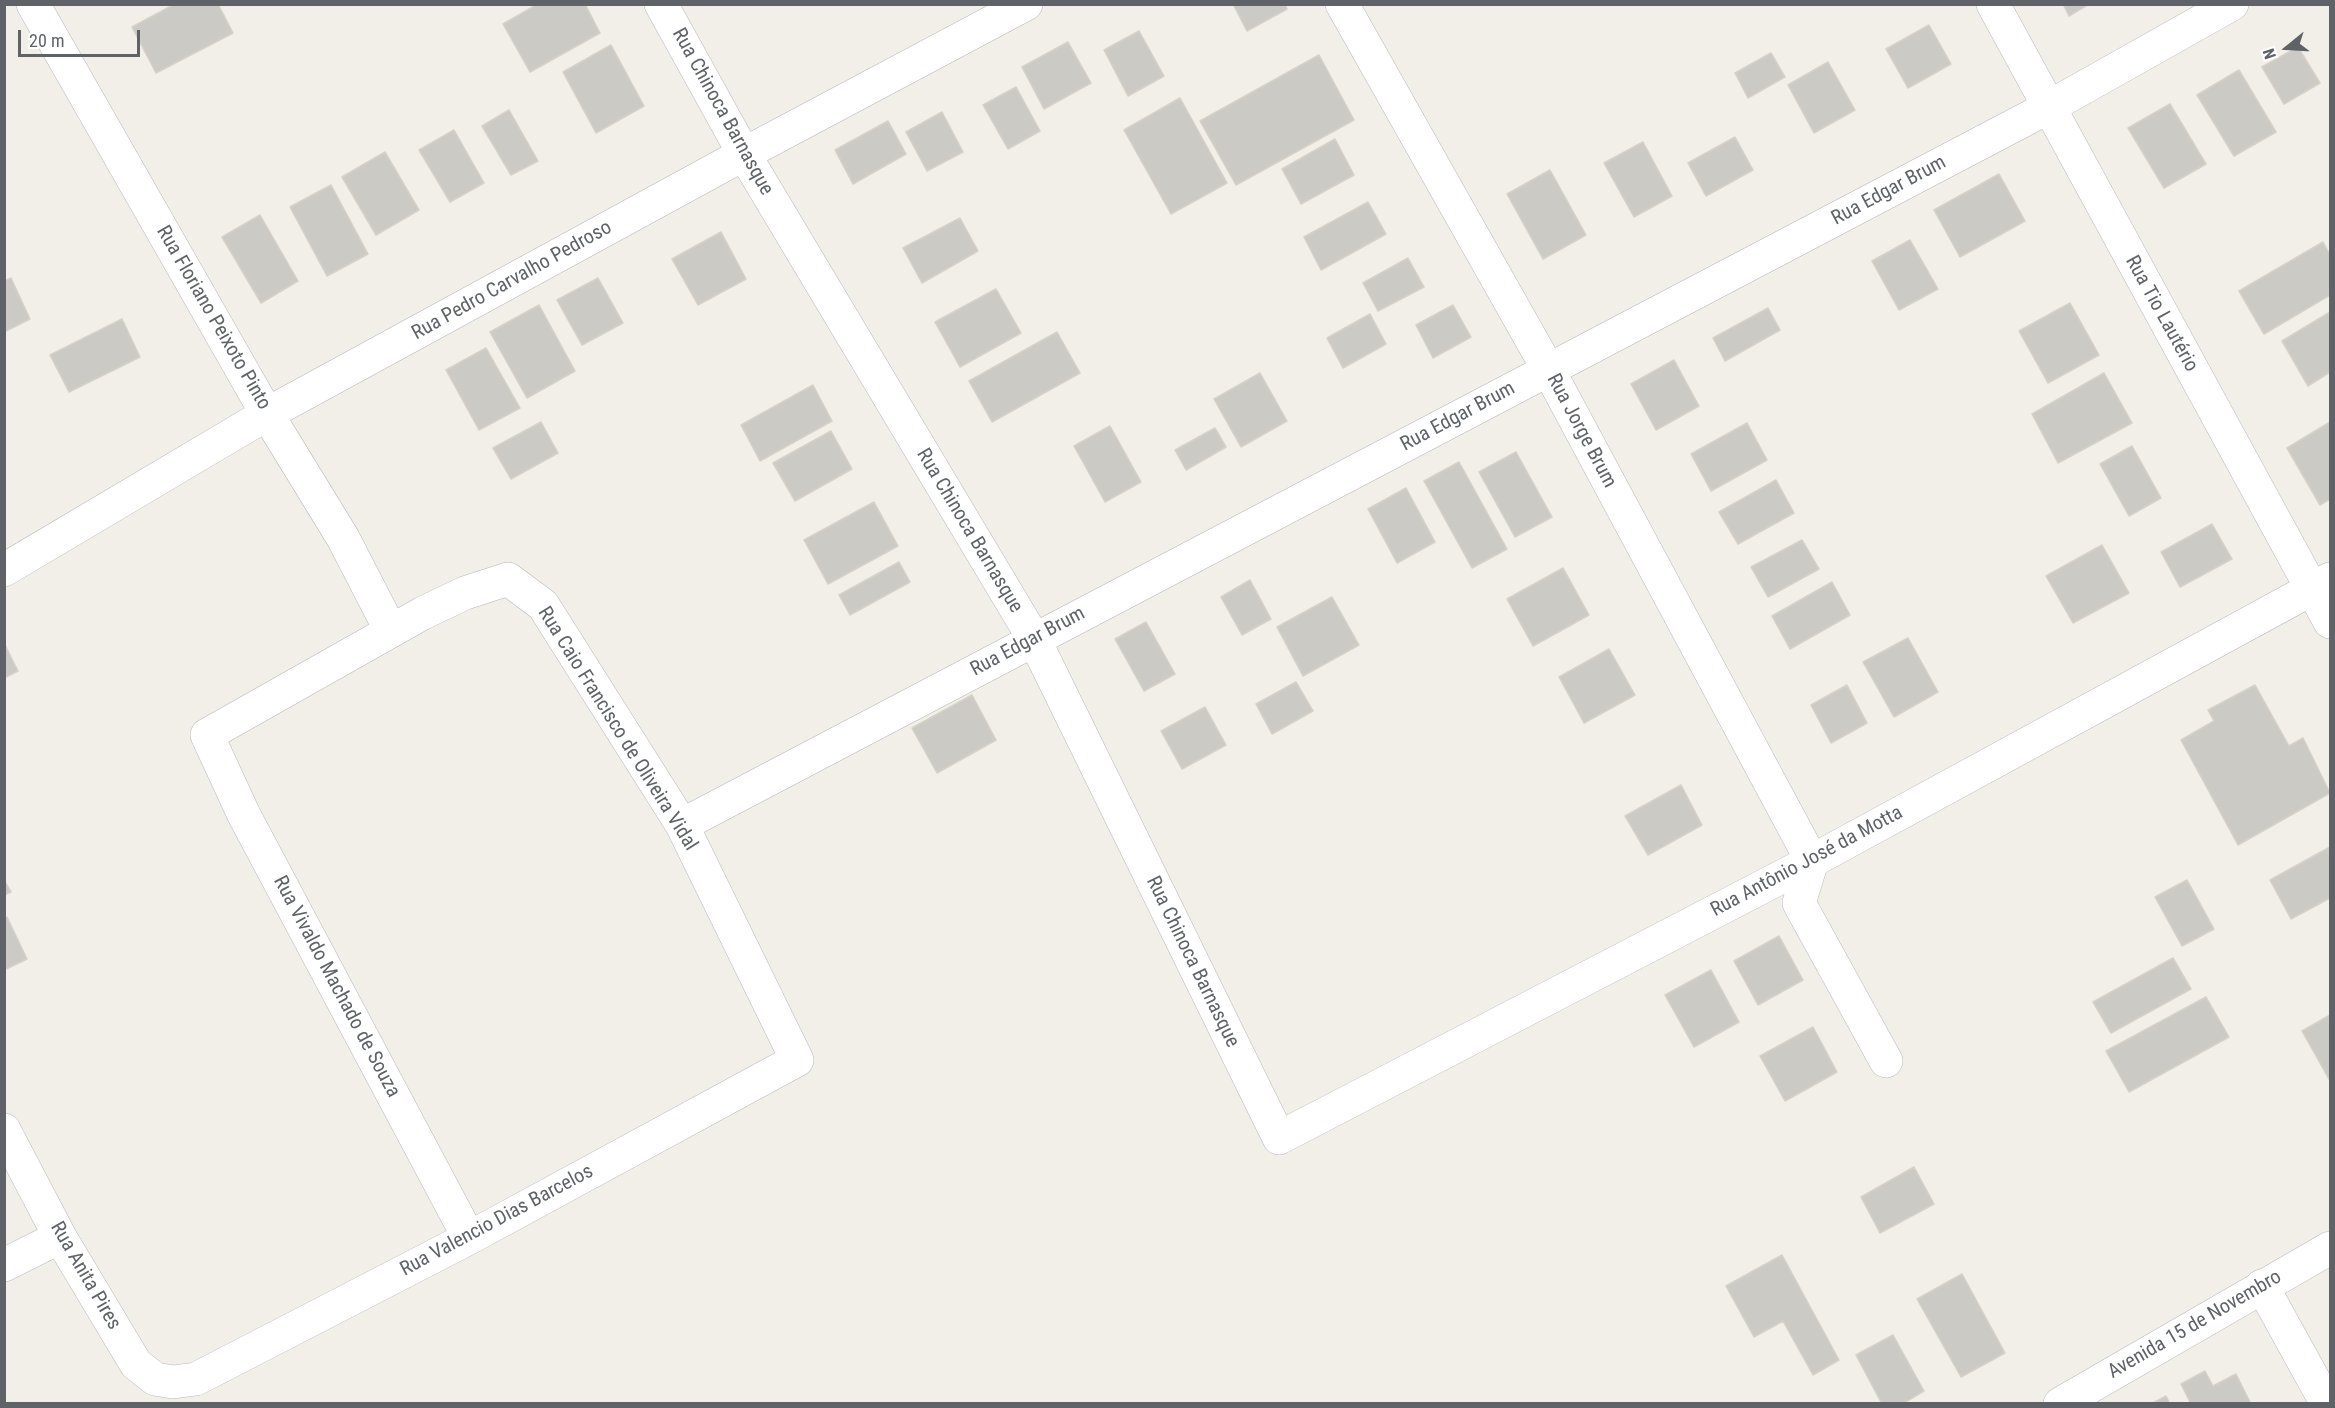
<!DOCTYPE html>
<meta charset="utf-8">
<style>
body{margin:0}
#map{position:relative;width:2335px;height:1408px;overflow:hidden;background:#f1efe8;font-family:"Roboto Condensed",sans-serif}
canvas{display:block}
.frame{position:absolute;inset:0;border:6px solid #5f6368;pointer-events:none}
.north{position:absolute;left:2257px;top:18px;width:60px;height:60px;-webkit-text-stroke:4px #fff;paint-order:stroke;rotate:252deg;font-size:16px;font-weight:700;line-height:24px;text-align:center;color:#5f6368}
.north::after{content:'';display:block;margin:auto;width:21px;height:27px;background:#5f6368;clip-path:polygon(50% 0,100% 100%,50% 72%,0 100%)}
.scale{position:absolute;left:18px;top:30px;width:122px;height:27px;box-sizing:border-box;border:3px solid #5f6368;border-top:0;padding-left:8px;font-size:18px;line-height:21px;white-space:nowrap;color:#5f6368;-webkit-text-stroke:4px #fff;paint-order:stroke}
</style>
<div id="map">
<canvas width="2335" height="1408"></canvas>
<div class="frame"></div>
<div class="north">N</div>
<div class="scale">20 m</div>
</div>
<script>
const context = document.querySelector('canvas').getContext('2d');
context.lineJoin = 'round';
function paint(path, color) {
  context.fillStyle = color;
  context.fill(path, 'evenodd');
}
function shape(rows) {
  const path = new Path2D();
  for (const r of rows) {
    path.moveTo(r[0], r[1]);
    for (let i = 2; i < r.length; i += 2) path.lineTo(r[i], r[i + 1]);
  }
  return path;
}
function stroke(path, color, width, dash) {
  context.strokeStyle = color;
  context.lineWidth = width;
  context.lineCap = dash ? 'butt' : 'round';
  context.setLineDash(dash || []);
  context.stroke(path);
}
function drawText(font, color, halo, rows, align = 'center') {
  context.font = font + ' "Roboto Condensed",sans-serif';
  context.lineWidth = 6;
  context.setLineDash([]);
  context.textBaseline = 'middle';
  context.strokeStyle = halo;
  context.fillStyle = color;
  for (const [text, x, y, turn = 0] of rows) {
    context.save();
    context.translate(x, y);
    context.rotate((+turn || 0) * Math.PI / 180);
    context.textAlign = isNaN(turn) ? turn : align;
    if (halo) context.strokeText(text, 0, 0);
    context.fillText(text, 0, 0);
    context.restore();
  }
}
const building = shape([
 [175,4,218,4,233,33,156,73,132,27,175,4],
 [538,4,585,4,600,33,530,72,503,24,538,4],
 [1233,4,1285,4,1287,9,1247,31,1233,4],
 [2063,4,2089,4,2069,16,2063,4],
 [1929,25,1951,64,1908,88,1886,49,1929,25],
 [1139,31,1164,76,1128,96,1104,50,1139,31],
 [1068,42,1091,83,1044,109,1022,67,1068,42],
 [611,45,644,106,596,133,563,72,611,45],
 [2298,47,2320,83,2284,104,2262,67,2298,47],
 [1771,53,1785,77,1748,98,1735,73,1771,53],
 [1319,55,1354,120,1236,185,1200,121,1319,55],
 [1828,62,1855,110,1814,133,1788,85,1828,62],
 [2239,70,2276,132,2234,156,2197,95,2239,70],
 [1016,87,1040,131,1008,149,983,105,1016,87],
 [1180,98,1227,183,1171,214,1124,130,1180,98],
 [2170,104,2206,164,2164,188,2128,128,2170,104],
 [509,110,538,161,511,175,482,126,509,110],
 [942,112,963,152,927,171,906,132,942,112],
 [888,121,906,154,853,184,835,150,888,121],
 [454,130,484,183,450,202,419,150,454,130],
 [1735,137,1753,170,1706,196,1688,163,1735,137],
 [1335,139,1354,175,1301,204,1282,169,1335,139],
 [1643,142,1672,196,1634,217,1604,163,1643,142],
 [385,152,419,210,376,235,342,177,385,152],
 [1550,170,1586,235,1543,259,1507,194,1550,170],
 [1999,174,2025,221,1960,257,1934,210,1999,174],
 [331,185,368,254,327,276,290,207,331,185],
 [1368,202,1386,234,1321,270,1304,237,1368,202],
 [260,215,298,281,261,303,222,237,260,215],
 [960,218,978,251,922,283,903,248,960,218],
 [721,232,746,279,698,305,672,259,721,232],
 [1910,240,1938,289,1899,310,1872,261,1910,240],
 [2323,242,2330,255,2330,295,2264,334,2239,291,2323,242],
 [1408,258,1424,287,1378,311,1363,283,1408,258],
 [11,278,30,319,4,332,4,281,11,278],
 [598,278,623,323,582,345,557,300,598,278],
 [996,289,1021,333,960,367,935,322,996,289],
 [2070,303,2099,355,2048,383,2019,331,2070,303],
 [539,305,575,371,527,398,490,332,539,305],
 [1453,305,1471,337,1433,358,1416,325,1453,305],
 [1768,308,1780,330,1725,361,1713,338,1768,308],
 [2330,312,2330,372,2308,386,2282,341,2330,312],
 [1370,314,1386,344,1343,368,1327,338,1370,314],
 [122,319,140,357,69,392,50,355,122,319],
 [1057,332,1080,373,992,422,969,381,1057,332],
 [486,348,520,408,479,430,446,370,486,348],
 [1674,360,1699,406,1656,430,1631,384,1674,360],
 [1260,373,1287,421,1241,447,1214,399,1260,373],
 [2104,373,2132,423,2058,463,2032,414,2104,373],
 [813,385,832,421,760,461,741,425,813,385],
 [541,422,558,453,511,479,493,448,541,422],
 [2330,422,2330,499,2320,505,2287,448,2330,422],
 [1747,423,1767,460,1711,491,1691,454,1747,423],
 [1110,426,1141,482,1105,502,1074,446,1110,426],
 [1215,428,1226,447,1186,470,1175,450,1215,428],
 [831,431,852,469,795,501,773,463,831,431],
 [2132,446,2161,498,2129,516,2100,464,2132,446],
 [1516,452,1552,517,1515,537,1479,472,1516,452],
 [1459,462,1507,549,1472,568,1424,481,1459,462],
 [1776,480,1794,513,1738,544,1719,512,1776,480],
 [1406,488,1435,542,1397,563,1368,509,1406,488],
 [874,502,898,546,828,584,804,540,874,502],
 [2212,524,2232,559,2180,587,2161,552,2212,524],
 [1802,540,1819,569,1768,597,1751,567,1802,540],
 [2102,545,2129,593,2073,623,2046,576,2102,545],
 [899,562,910,582,850,615,839,595,899,562],
 [1563,568,1589,615,1533,646,1507,599,1563,568],
 [1250,580,1271,619,1242,635,1221,597,1250,580],
 [1832,582,1850,615,1790,649,1772,616,1832,582],
 [1332,597,1359,645,1303,676,1277,627,1332,597],
 [1146,622,1175,674,1144,691,1115,639,1146,622],
 [1908,638,1938,692,1894,717,1863,662,1908,638],
 [4,643,18,671,4,678,4,643],
 [1609,649,1635,695,1584,723,1559,677,1609,649],
 [1296,682,1313,711,1272,734,1256,704,1296,682],
 [1847,685,1867,723,1831,743,1811,705,1847,685],
 [2255,685,2289,746,2303,738,2330,793,2238,845,2181,740,2214,721,2208,710,2255,685],
 [972,695,996,740,937,773,912,728,972,695],
 [1205,707,1226,745,1182,769,1161,731,1205,707],
 [1681,785,1702,825,1648,855,1625,816,1681,785],
 [2330,847,2330,898,2291,919,2270,880,2330,847],
 [4,880,11,892,4,895,4,880],
 [2187,880,2214,929,2182,946,2155,897,2187,880],
 [7,917,27,959,4,970,4,918,7,917],
 [1779,936,1803,980,1758,1005,1734,961,1779,936],
 [2173,958,2191,989,2111,1033,2093,1002,2173,958],
 [1711,970,1739,1022,1694,1047,1665,995,1711,970],
 [2206,997,2229,1037,2129,1092,2106,1051,2206,997],
 [2330,1015,2330,1081,2302,1031,2330,1015],
 [1813,1027,1837,1072,1785,1101,1760,1056,1813,1027],
 [1914,1167,1934,1204,1880,1233,1861,1197,1914,1167],
 [1782,1255,1839,1360,1813,1375,1783,1321,1754,1337,1726,1286,1782,1255],
 [1962,1274,2005,1353,1961,1377,1917,1299,1962,1274],
 [1893,1335,1924,1391,1902,1404,1882,1404,1856,1355,1893,1335],
 [2205,1371,2213,1386,2236,1374,2251,1404,2191,1404,2181,1384,2205,1371],
 [2166,1396,2170,1404,2151,1404,2166,1396]
]);
const street = shape([
 [33,4,267,414,343,538,391,631],
 [661,4,744,154,1034,639,1279,1138,1812,861,2330,579],
 [1342,4,1548,369,1812,861],
 [1993,4,2330,622],
 [4,570,267,414,744,154,1026,4],
 [682,825,2049,107,2232,4],
 [1812,861,1799,903,1886,1061],
 [4,1130,60,1237,136,1364,155,1379,173,1382,196,1379,469,1238,797,1060,682,825,543,605,508,579,465,593,423,613,207,735,244,815,469,1238],
 [4,1265,60,1237],
 [2262,1286,2327,1404]
]);
const secondary = shape([
 [2060,1404,2330,1248]
]);
const streetNames = [
 ["Rua Chinoca Barnasque",722,112,61],
 ["Rua Edgar Brum",1889,191,-28],
 ["Rua Pedro Carvalho Pedroso",512,281,-29],
 ["Rua Tio Lautério",2161,314,61],
 ["Rua Floriano Peixoto Pinto",213,318,60],
 ["Rua Edgar Brum",1458,417,-28],
 ["Rua Jorge Brum",1581,431,62],
 ["Rua Chinoca Barnasque",969,531,59],
 ["Rua Edgar Brum",1028,642,-28],
 ["Rua Caio Francisco de Oliveira Vidal",617,729,58],
 ["Rua Antônio José da Motta",1807,862,-28],
 ["Rua Chinoca Barnasque",1192,962,64],
 ["Rua Vivaldo Machado de Souza",336,987,62],
 ["Rua Valencio Dias Barcelos",497,1221,-28],
 ["Rua Anita Pires",85,1276,60],
 ["Avenida 15 de Novembro",2195,1325,-30]
];
paint(building, '#cccac5');
stroke(building, '#d6d1c6', 1.5);
stroke(street, '#b5b8bc', 34);
stroke(secondary, '#b6babf', 34);
stroke(street, '#fff', 33);
stroke(secondary, '#fff', 33);
drawText('20px', '#5f6368', '#fff', streetNames);
</script>
